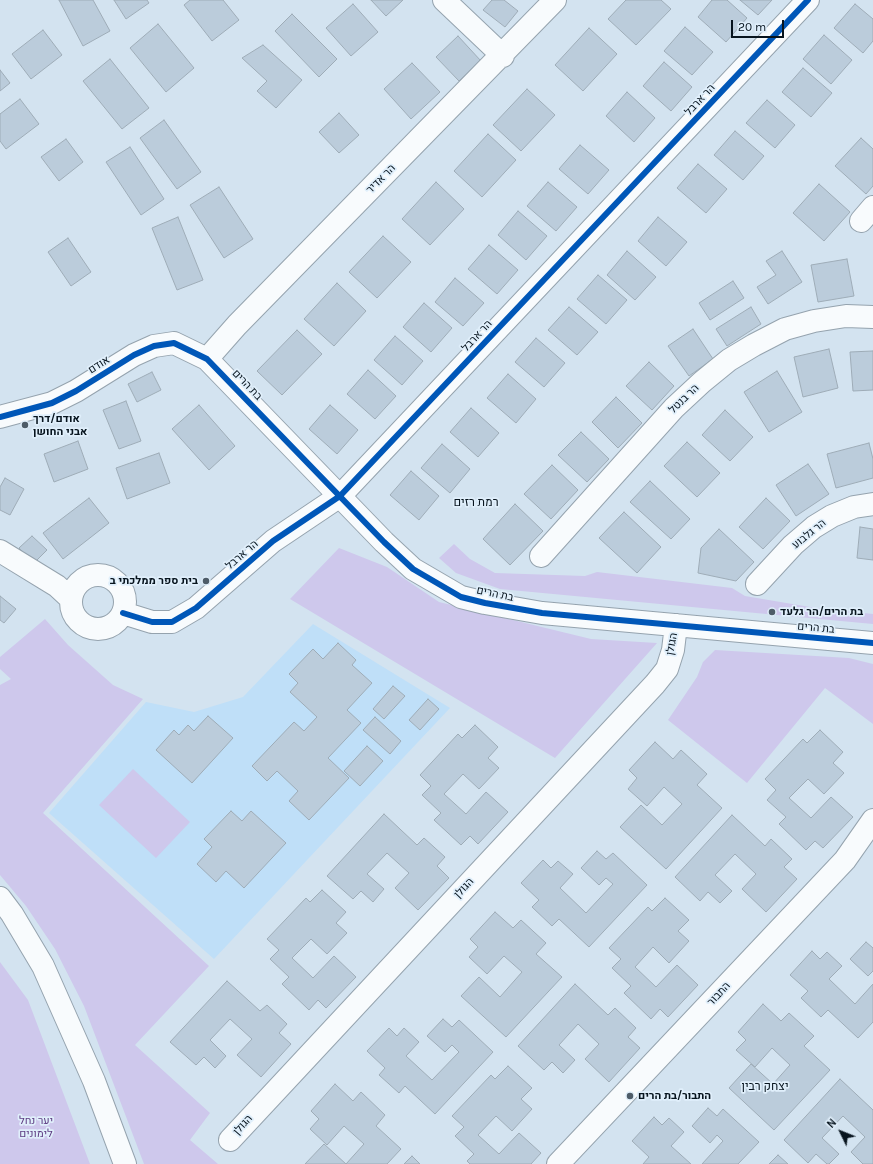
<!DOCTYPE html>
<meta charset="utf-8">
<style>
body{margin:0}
#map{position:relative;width:873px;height:1164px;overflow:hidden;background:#d3e3f0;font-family:Karla,sans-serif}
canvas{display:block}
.north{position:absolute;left:821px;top:1112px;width:40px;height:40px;-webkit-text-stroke:3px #e0effb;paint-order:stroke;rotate:313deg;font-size:11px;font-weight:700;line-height:16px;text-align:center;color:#07141e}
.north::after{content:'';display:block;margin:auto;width:14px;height:18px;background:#07141e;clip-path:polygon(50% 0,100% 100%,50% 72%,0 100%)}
.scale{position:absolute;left:731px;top:20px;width:53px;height:18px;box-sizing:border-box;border:2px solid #07141e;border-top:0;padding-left:5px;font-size:12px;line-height:14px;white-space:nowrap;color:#07141e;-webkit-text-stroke:3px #e0effb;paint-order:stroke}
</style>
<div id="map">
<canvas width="873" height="1164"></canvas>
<div class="north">N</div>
<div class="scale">20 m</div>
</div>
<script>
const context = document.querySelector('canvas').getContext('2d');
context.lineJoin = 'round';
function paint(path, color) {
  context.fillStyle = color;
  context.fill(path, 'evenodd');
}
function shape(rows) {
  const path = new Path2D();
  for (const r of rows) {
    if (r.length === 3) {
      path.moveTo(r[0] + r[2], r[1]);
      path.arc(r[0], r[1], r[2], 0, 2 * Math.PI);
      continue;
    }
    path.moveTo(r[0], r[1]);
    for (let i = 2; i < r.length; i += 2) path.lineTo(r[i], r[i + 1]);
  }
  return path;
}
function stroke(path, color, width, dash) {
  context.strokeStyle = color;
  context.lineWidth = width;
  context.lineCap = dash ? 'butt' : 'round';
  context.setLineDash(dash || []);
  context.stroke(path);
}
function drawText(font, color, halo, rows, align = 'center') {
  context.font = font + ' Karla,Heebo,sans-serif';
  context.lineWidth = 3.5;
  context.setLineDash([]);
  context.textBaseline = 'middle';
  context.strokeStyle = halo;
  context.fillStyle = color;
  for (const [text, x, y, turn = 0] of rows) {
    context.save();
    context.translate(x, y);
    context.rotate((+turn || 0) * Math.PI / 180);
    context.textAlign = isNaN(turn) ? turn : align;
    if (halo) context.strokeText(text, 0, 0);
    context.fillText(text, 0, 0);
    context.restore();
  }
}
const built = shape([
 [313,624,450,708,214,959,49,813,146,702,194,712,243,697]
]);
const green = shape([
 [454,544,470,559,495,573,585,576,597,572,732,588,745,596,810,607,873,614,873,624,500,589,456,573,439,558],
 [339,548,387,567,439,602,591,639,657,643,555,758,290,599],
 [45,619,68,645,113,685,143,699,43,813,209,966,135,1045,210,1113,190,1140,218,1164,144,1164,84,1006,55,949,26,906,0,875,0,685,11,679,0,669,0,657],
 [715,650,849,658,873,664,873,724,825,688,747,783,668,720,697,677,703,662],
 [133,769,190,822,156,858,99,805],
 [0,962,28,1000,90,1164,0,1164]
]);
const building = shape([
 [59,0,93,0,110,31,83,46,59,0],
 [114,0,147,0,149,3,126,19,114,0],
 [190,0,223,0,239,20,212,41,184,5,190,0],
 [371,0,403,0,386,16,371,0],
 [492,0,504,0,518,11,505,27,483,10,492,0],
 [626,0,661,0,671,9,636,45,608,19,626,0],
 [712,0,727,0,747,18,726,42,698,17,712,0],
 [740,0,772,0,758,15,740,0],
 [353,4,378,32,351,56,326,28,353,4],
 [855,4,873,19,873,41,863,53,834,28,855,4],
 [292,14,337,59,319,77,275,31,292,14],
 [158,24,194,68,166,92,130,48,158,24],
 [685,27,713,52,692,75,664,51,685,27],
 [589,28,617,54,583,91,555,65,589,28],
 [43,30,62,55,31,79,12,54,43,30],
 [824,35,852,60,831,84,803,59,824,35],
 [458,36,481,61,459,81,436,57,458,36],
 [263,45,302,80,276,108,257,91,267,81,242,58,263,45],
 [110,59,149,108,122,129,83,81,110,59],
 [664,62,692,87,671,111,643,86,664,62],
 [412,63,440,92,411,119,384,89,412,63],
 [803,68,832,93,811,117,782,92,803,68],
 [0,70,10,83,0,91,0,70],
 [527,89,555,115,521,151,493,125,527,89],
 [627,92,655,118,634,142,606,116,627,92],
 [20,99,39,124,6,149,0,141,0,114,20,99],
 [767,100,795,125,775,148,746,123,767,100],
 [339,113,359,135,339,153,319,132,339,113],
 [164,120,201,172,177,189,140,138,164,120],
 [735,131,764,156,743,180,714,155,735,131],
 [488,134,516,160,482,197,454,171,488,134],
 [861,138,873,149,873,186,866,194,835,166,861,138],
 [66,139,83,162,59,181,41,157,66,139],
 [580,145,609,170,588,194,559,169,580,145],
 [130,147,164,199,141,215,106,162,130,147],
 [698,164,727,189,706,213,677,188,698,164],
 [436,182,464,209,430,245,402,219,436,182],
 [548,182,577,207,556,231,527,206,548,182],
 [819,184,850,212,824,241,793,213,819,184],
 [219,187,253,239,224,258,190,205,219,187],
 [518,211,547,236,526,260,498,235,518,211],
 [178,217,203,280,177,290,152,228,178,217],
 [658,217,687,242,666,266,638,241,658,217],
 [383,236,411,262,377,298,349,272,383,236],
 [68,238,91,272,71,286,48,252,68,238],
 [489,245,518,270,497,294,468,269,489,245],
 [627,251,656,277,635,300,607,275,627,251],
 [782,251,802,282,768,304,757,287,776,275,766,261,782,251],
 [847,259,854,296,818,302,811,265,847,259],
 [598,275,627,300,606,324,577,299,598,275],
 [455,278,484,303,463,326,435,302,455,278],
 [733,281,744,298,710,320,699,303,733,281],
 [337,283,366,311,334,346,304,319,337,283],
 [424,303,452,328,431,352,403,327,424,303],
 [569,307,598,332,577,355,548,330,569,307],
 [751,307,761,324,727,346,716,329,751,307],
 [693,329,713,359,689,376,668,346,693,329],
 [297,330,322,354,282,395,257,371,297,330],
 [395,336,423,361,402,385,374,360,395,336],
 [536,338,565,363,544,387,515,362,536,338],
 [829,349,838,388,803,397,794,357,829,349],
 [873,351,873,390,853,391,850,352,873,351],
 [649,362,674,386,652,410,626,386,649,362],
 [368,370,396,396,375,419,347,394,368,370],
 [777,371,802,412,769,432,744,392,777,371],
 [152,372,161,390,137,402,128,384,152,372],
 [508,374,536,399,516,423,487,398,508,374],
 [616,397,642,423,618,448,592,422,616,397],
 [126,401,141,441,119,449,103,410,126,401],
 [199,405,235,446,209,470,172,429,199,405],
 [330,405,358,430,337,454,309,429,330,405],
 [471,408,499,433,478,457,450,432,471,408],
 [725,410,753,437,730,461,702,435,725,410],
 [581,432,609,459,587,482,558,455,581,432],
 [78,441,88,469,54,482,44,454,78,441],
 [687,442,720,473,697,497,664,466,687,442],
 [869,443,873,459,873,478,836,488,827,454,869,443],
 [442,444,470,469,450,493,421,468,442,444],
 [159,453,170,483,127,499,116,468,159,453],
 [808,464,829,494,796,516,776,485,808,464],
 [552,465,578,490,551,519,524,494,552,465],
 [411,471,439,496,419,520,390,495,411,471],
 [5,478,24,489,10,515,0,510,0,487,5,478],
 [650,481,690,519,671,539,630,502,650,481],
 [89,498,109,523,63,559,43,533,89,498],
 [766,498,790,521,763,549,739,527,766,498],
 [515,504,543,531,510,565,483,539,515,504],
 [624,512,661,547,637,573,599,538,624,512],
 [860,527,873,529,873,560,857,558,860,527],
 [719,529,754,562,736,581,698,573,701,548,719,529],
 [32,536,47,550,34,563,19,548,32,536],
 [0,596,16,609,4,623,0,620,0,596],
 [338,643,356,660,352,665,372,683,347,710,361,723,328,758,349,778,309,820,289,801,298,791,277,771,267,781,252,766,294,722,304,731,317,717,290,692,298,683,289,674,313,649,323,659,338,643],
 [393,686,405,696,384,719,373,709,393,686],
 [428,699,439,709,420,730,409,720,428,699],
 [208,716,233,738,192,783,156,750,174,730,179,735,188,725,194,731,208,716],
 [375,717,401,741,390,754,363,730,375,717],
 [475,725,498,747,488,758,499,768,479,789,463,774,444,794,466,814,486,792,508,812,478,844,470,836,461,845,434,820,441,813,422,795,431,786,420,775,458,734,462,738,475,725],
 [820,730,843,752,833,763,844,773,824,794,808,779,789,798,811,818,831,797,853,817,823,848,815,841,806,850,779,824,786,817,767,800,776,790,765,779,803,739,807,743,820,730],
 [655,742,673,759,681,750,707,774,697,785,722,808,666,869,620,827,641,805,662,825,682,804,664,787,647,806,628,789,637,778,629,770,655,742],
 [367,746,383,761,360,786,344,771,367,746],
 [231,811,242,821,251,811,286,843,244,888,226,871,216,882,197,864,212,847,204,839,231,811],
 [384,814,417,845,424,838,445,857,437,866,449,878,418,910,395,888,409,873,387,853,367,874,384,889,373,902,361,891,353,899,327,876,384,814],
 [732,815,765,846,771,839,792,859,784,867,797,879,766,912,742,889,756,874,735,854,715,875,732,891,720,903,708,892,700,901,675,877,732,815],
 [597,851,606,859,613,853,647,885,589,947,559,919,552,926,532,907,539,900,521,883,543,860,551,868,558,861,573,874,560,888,586,913,613,884,606,878,599,885,581,868,597,851],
 [322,890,346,912,336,923,347,933,327,954,311,939,292,958,313,978,334,956,356,977,326,1008,318,1000,309,1010,282,984,289,977,270,959,279,950,267,939,306,898,310,902,322,890],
 [665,898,689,920,678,931,689,941,669,963,653,947,635,967,656,987,677,965,698,985,668,1017,660,1009,651,1019,624,993,631,986,612,968,621,959,609,948,648,907,652,911,665,898],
 [495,912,513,928,521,920,546,943,536,954,562,977,506,1037,461,996,479,977,500,997,522,972,504,956,487,974,469,957,478,947,470,939,495,912],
 [866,942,873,948,873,971,868,976,850,959,866,942],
 [812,951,820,959,827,952,842,966,829,979,855,1004,873,984,873,1022,858,1038,828,1010,821,1017,801,998,808,991,790,975,812,951],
 [227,981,260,1011,267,1005,287,1024,279,1033,291,1044,261,1077,237,1055,252,1039,230,1019,210,1040,226,1056,215,1068,204,1057,196,1065,170,1042,227,981],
 [575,984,608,1015,615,1008,636,1028,628,1037,640,1048,609,1082,585,1059,599,1044,578,1024,559,1045,575,1060,563,1073,552,1062,544,1070,518,1046,575,984],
 [763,1004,781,1021,789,1013,814,1036,804,1046,830,1070,774,1130,729,1088,751,1064,773,1084,790,1065,772,1048,755,1067,736,1050,746,1040,738,1032,763,1004],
 [443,1019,452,1027,459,1020,493,1052,435,1114,405,1086,399,1093,379,1075,385,1068,367,1051,389,1028,397,1036,404,1028,419,1042,406,1056,432,1080,459,1052,452,1045,445,1052,427,1036,443,1019],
 [508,1066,532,1088,521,1099,532,1109,512,1131,496,1116,478,1135,499,1154,519,1133,541,1153,531,1164,470,1164,467,1161,474,1154,455,1136,464,1127,452,1116,491,1075,495,1079,508,1066],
 [840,1079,873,1110,873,1164,863,1164,851,1152,865,1137,843,1116,822,1138,839,1154,829,1164,827,1164,816,1154,808,1163,784,1140,840,1079],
 [335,1084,353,1101,361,1092,385,1115,376,1126,401,1149,387,1164,305,1164,324,1144,346,1164,364,1144,344,1126,327,1145,310,1129,319,1119,311,1111,335,1084],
 [708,1108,717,1116,723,1109,759,1142,738,1164,702,1164,723,1141,717,1135,710,1143,692,1126,708,1108],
 [654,1117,662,1125,669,1118,684,1132,671,1146,691,1164,643,1164,649,1157,632,1141,654,1117],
 [778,1155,788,1164,769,1164,778,1155],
 [412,1156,420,1164,404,1164,412,1156]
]);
const minor = shape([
 [444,0,503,56],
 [861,221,873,207],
 [207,359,237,325,555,0],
 [0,417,52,403,76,391,134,355,154,346,174,343,207,359,384,542,413,569,461,597,485,603,542,613,873,643],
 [0,551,57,586,71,599],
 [541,556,674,408,702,382,729,360,754,345,785,329,814,321,846,316,873,317],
 [98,602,27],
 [757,584,793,545,814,527,832,516,854,507,873,504],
 [123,613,152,622,172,622,196,608,273,541,340,496,808,0],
 [230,1140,655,684,667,669,673,650,676,625],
 [558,1164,845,860,873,820]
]);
const major = shape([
 [0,898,12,914,43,966,94,1081,125,1164]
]);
const cycleway = shape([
 [0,417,52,403,76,391,134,355,154,346,174,343,207,359,384,542,413,569,461,597,485,603,542,613,873,643],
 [123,613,152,622,172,622,196,608,273,541,340,496,808,0]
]);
const markers = [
 [25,425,4,"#4e5c68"],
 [206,581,4,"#4e5c68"],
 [772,612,4,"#4e5c68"],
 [630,1096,4,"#4e5c68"]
];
const streetNames = [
 ["הר ארבל",700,100,-47],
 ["הר אדיר",381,179,-45],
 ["הר ארבל",477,336,-47],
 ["אודם",99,365,-32],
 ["בת הרים",247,385,46],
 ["הר בנטל",684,399,-44],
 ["הר גלבוע",809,534,-39],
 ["הר ארבל",242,555,-41],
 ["בת הרים",495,594,12],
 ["בת הרים",816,628,5],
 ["הגולן",672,644,-79],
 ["הגולן",464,888,-47],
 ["התבור",719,994,-47],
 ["הגולן",243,1125,-48]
];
const poiNames = [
 ["אודם/דרך",33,419],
 ["אבני החושן",33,432],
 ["בית ספר ממלכתי ב",198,581,"right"],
 ["בת הרים/הר גלעד",780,612],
 ["התבור/בת הרים",638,1096]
];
const parkNames = [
 ["יער נחל",36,1121],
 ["לימונים",36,1134]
];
const neighbourhoodNames = [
 ["רמת רזים",476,503],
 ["יצחק רבין",765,1087]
];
paint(built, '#bfdff8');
paint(green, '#cec8ec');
paint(building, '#bbccdb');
stroke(building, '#9eacb7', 1);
stroke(minor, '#95a3ae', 24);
stroke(major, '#95a3ae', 24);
stroke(minor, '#f8fbfd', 22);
stroke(major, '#f8fbfd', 22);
stroke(cycleway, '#0057b8', 6);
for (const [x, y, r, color] of markers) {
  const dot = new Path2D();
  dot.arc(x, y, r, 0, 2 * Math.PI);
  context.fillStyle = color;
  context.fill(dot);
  stroke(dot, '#e0effb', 1.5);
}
drawText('11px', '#07141e', '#e0effb', streetNames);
drawText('bold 11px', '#07141e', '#e0effb', poiNames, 'left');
drawText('11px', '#5f3e84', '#e0effb', parkNames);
drawText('12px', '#07141e', '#e0effb', neighbourhoodNames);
</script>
